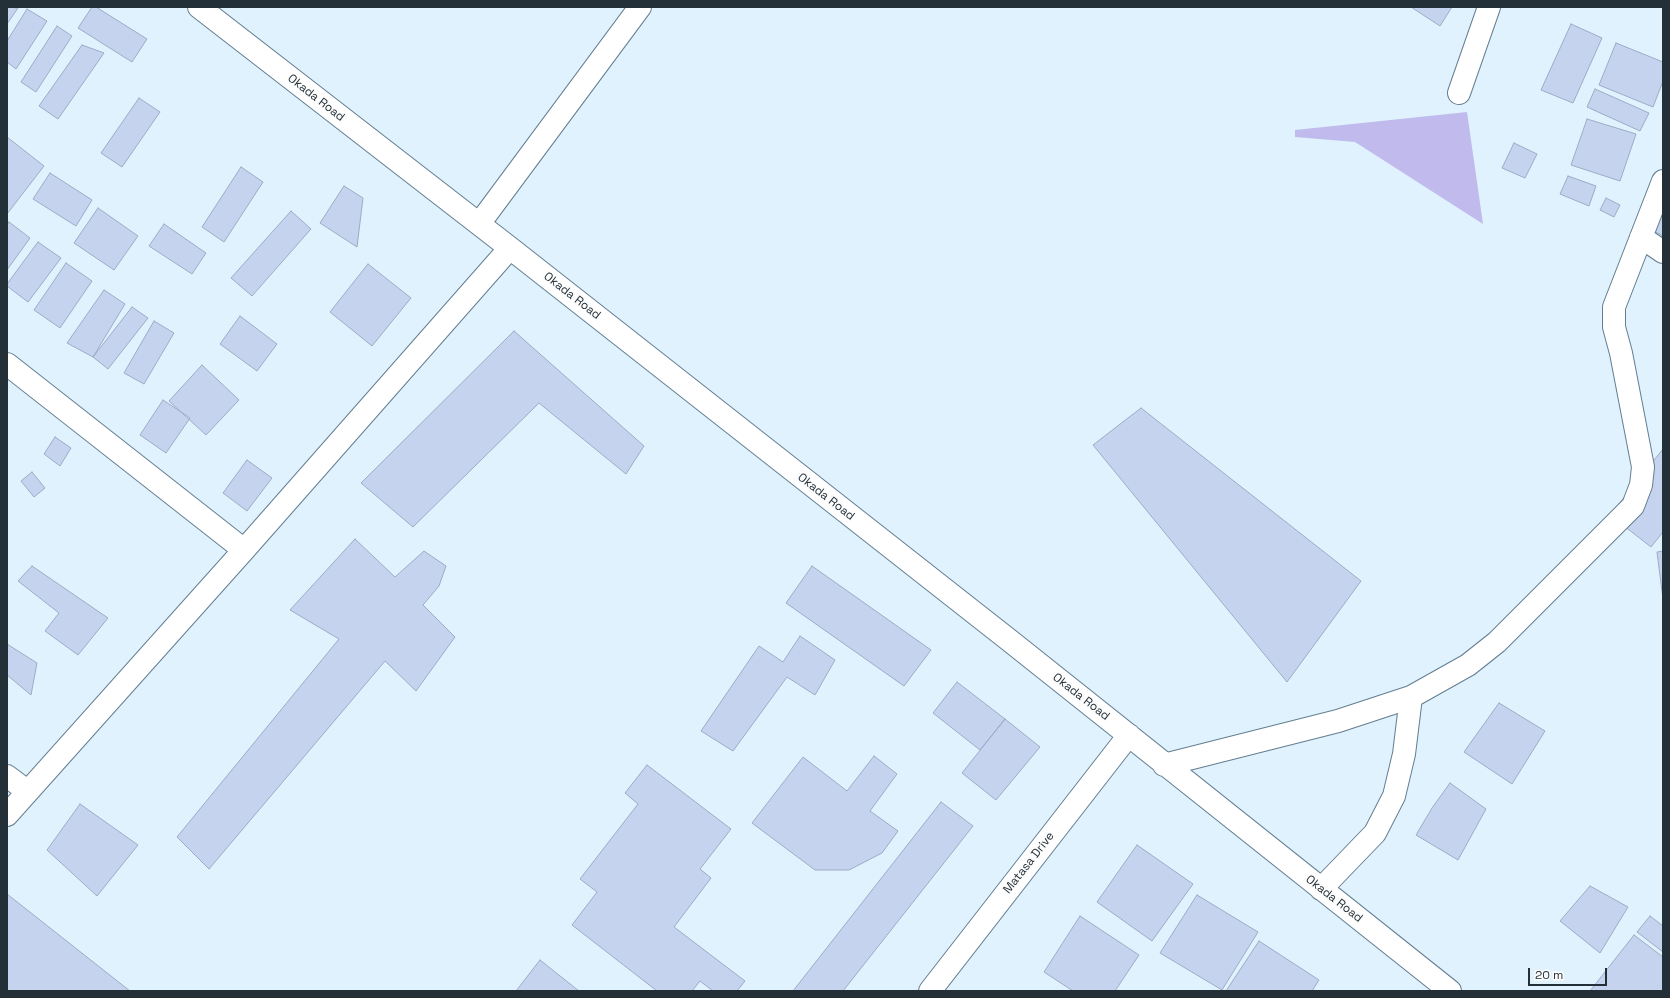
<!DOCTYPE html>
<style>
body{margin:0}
#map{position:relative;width:1670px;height:998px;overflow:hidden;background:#e0f2fe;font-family:"Space Grotesk",sans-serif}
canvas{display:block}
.frame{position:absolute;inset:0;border:8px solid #243038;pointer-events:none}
.scale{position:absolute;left:1528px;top:968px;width:79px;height:18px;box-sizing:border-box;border:2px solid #243038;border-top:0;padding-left:5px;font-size:12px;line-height:14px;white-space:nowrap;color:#243038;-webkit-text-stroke:3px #fcfcfc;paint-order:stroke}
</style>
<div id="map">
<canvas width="1670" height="998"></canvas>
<div class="frame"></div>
<div class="scale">20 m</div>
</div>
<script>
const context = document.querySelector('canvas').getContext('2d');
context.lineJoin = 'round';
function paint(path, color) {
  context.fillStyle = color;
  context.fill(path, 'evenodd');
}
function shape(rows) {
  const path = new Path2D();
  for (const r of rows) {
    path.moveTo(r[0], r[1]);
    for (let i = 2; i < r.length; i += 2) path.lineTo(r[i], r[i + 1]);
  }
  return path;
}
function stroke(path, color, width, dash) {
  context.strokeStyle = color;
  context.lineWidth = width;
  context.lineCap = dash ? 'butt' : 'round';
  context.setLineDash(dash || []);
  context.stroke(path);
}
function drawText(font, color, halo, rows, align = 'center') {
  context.font = font + ' "Space Grotesk",sans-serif';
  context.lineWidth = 4;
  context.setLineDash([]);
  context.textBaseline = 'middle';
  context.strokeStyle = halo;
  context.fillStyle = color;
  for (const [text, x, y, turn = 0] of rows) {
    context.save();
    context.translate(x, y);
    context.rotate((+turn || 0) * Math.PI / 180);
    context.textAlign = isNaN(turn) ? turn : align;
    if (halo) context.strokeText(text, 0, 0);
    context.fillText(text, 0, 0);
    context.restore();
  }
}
const green = shape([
 [1467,112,1483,224,1355,142,1295,137,1295,130]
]);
const building = shape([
 [7,7,18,8,7,24,7,7],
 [92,7,96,7,147,39,132,62,78,28,92,7],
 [1411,7,1452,7,1440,26,1411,7],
 [27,9,47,21,16,69,7,62,7,41,27,9],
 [1571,24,1602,38,1573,103,1541,90,1571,24],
 [57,26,72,36,36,92,21,82,57,26],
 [1616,43,1663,62,1663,81,1653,107,1599,85,1616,43],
 [82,45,104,53,58,119,39,106,82,45],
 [1595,89,1649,113,1640,131,1587,107,1595,89],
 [139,98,160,112,122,167,101,153,139,98],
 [1587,119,1636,134,1620,181,1571,165,1587,119],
 [7,137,44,166,7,214,7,137],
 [1514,143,1537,154,1525,178,1502,168,1514,143],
 [241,167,263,182,224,242,202,227,241,167],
 [50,173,92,200,76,226,33,199,50,173],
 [1568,176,1596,186,1589,206,1560,194,1568,176],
 [344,186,363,198,357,247,320,223,344,186],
 [1606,198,1620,205,1614,217,1600,210,1606,198],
 [98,208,138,236,114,270,74,243,98,208],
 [291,211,311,229,252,296,231,278,291,211],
 [1661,212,1663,213,1663,236,1652,230,1661,212],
 [9,222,30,238,7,270,7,225,9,222],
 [164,224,206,253,192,274,149,246,164,224],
 [38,242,61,258,28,302,7,286,7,284,38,242],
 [66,263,92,281,60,328,34,310,66,263],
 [368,264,411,298,372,346,330,312,368,264],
 [104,290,125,304,93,357,67,343,104,290],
 [132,307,148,318,108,369,93,357,132,307],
 [240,316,277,344,257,371,220,344,240,316],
 [154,321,174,333,144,384,124,373,154,321],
 [514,331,644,446,626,474,539,403,413,527,361,483,514,331],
 [202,365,239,400,206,435,169,401,202,365],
 [163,400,190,418,166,453,140,435,163,400],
 [1141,408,1361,581,1287,682,1093,445,1141,408],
 [55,437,71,448,60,466,44,454,55,437],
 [1663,449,1663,532,1651,547,1610,515,1663,449],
 [247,460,272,478,247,511,223,493,247,460],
 [32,472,45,488,34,497,21,481,32,472],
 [355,539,395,577,424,551,446,566,439,586,423,605,455,637,416,691,385,661,209,869,177,837,339,639,290,610,355,539],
 [1663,551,1663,599,1657,552,1663,551],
 [32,566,108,618,78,655,45,631,59,613,18,581,32,566],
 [812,566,931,650,904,686,786,603,812,566],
 [800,636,835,660,815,695,787,677,733,751,701,731,759,646,783,662,800,636],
 [7,644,37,663,31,695,7,675,7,644],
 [957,682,1005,719,980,750,933,713,957,682],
 [1499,703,1545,731,1512,784,1464,752,1499,703],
 [1005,719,1040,747,996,800,962,773,1005,719],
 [874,756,897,774,870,811,898,831,882,853,849,870,815,870,752,823,803,757,847,791,874,756],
 [647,765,731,829,700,869,711,878,674,927,745,981,737,991,713,991,700,981,692,991,657,991,572,925,597,892,580,879,638,804,625,793,647,765],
 [1450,783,1486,809,1458,860,1416,835,1432,808,1450,783],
 [941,802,973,826,843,991,793,991,941,802],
 [80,804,138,845,97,896,47,850,80,804],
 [1137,845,1193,884,1152,941,1097,902,1137,845],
 [1590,886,1628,907,1600,953,1560,921,1590,886],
 [7,894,130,991,7,991,7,894],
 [1197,895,1258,932,1222,990,1160,953,1197,895],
 [1080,916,1139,955,1115,991,1073,991,1044,972,1080,916],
 [1650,916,1663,926,1663,952,1637,932,1650,916],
 [1634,935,1663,957,1663,991,1590,991,1634,935],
 [1259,941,1319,980,1312,991,1226,991,1259,941],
 [540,960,579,991,516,991,540,960]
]);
const minor = shape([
 [199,7,510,248,1009,640,1450,991],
 [1459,93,1489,7],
 [479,224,640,7],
 [1641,237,1663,252],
 [7,364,244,550],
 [1164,765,1338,721,1411,697,1468,665,1497,642,1633,506,1641,485,1643,467,1621,353,1614,327,1614,307,1663,181],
 [7,776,27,791],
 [7,815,244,550,510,248],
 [1321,889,1375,833,1394,796,1404,754,1411,697],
 [930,991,1129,735]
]);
const streetNames = [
 ["Okada Road",316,98,38],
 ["Okada Road",572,296,38],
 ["Okada Road",826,497,38],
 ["Okada Road",1081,697,38],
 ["Matasa Drive",1029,863,-52],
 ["Okada Road",1334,899,38]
];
paint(green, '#c0bbec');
paint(building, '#c5d3ef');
stroke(building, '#9daac5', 1);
stroke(minor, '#637e90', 24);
stroke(minor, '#fff', 22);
drawText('12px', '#243038', '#fcfcfc', streetNames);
</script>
